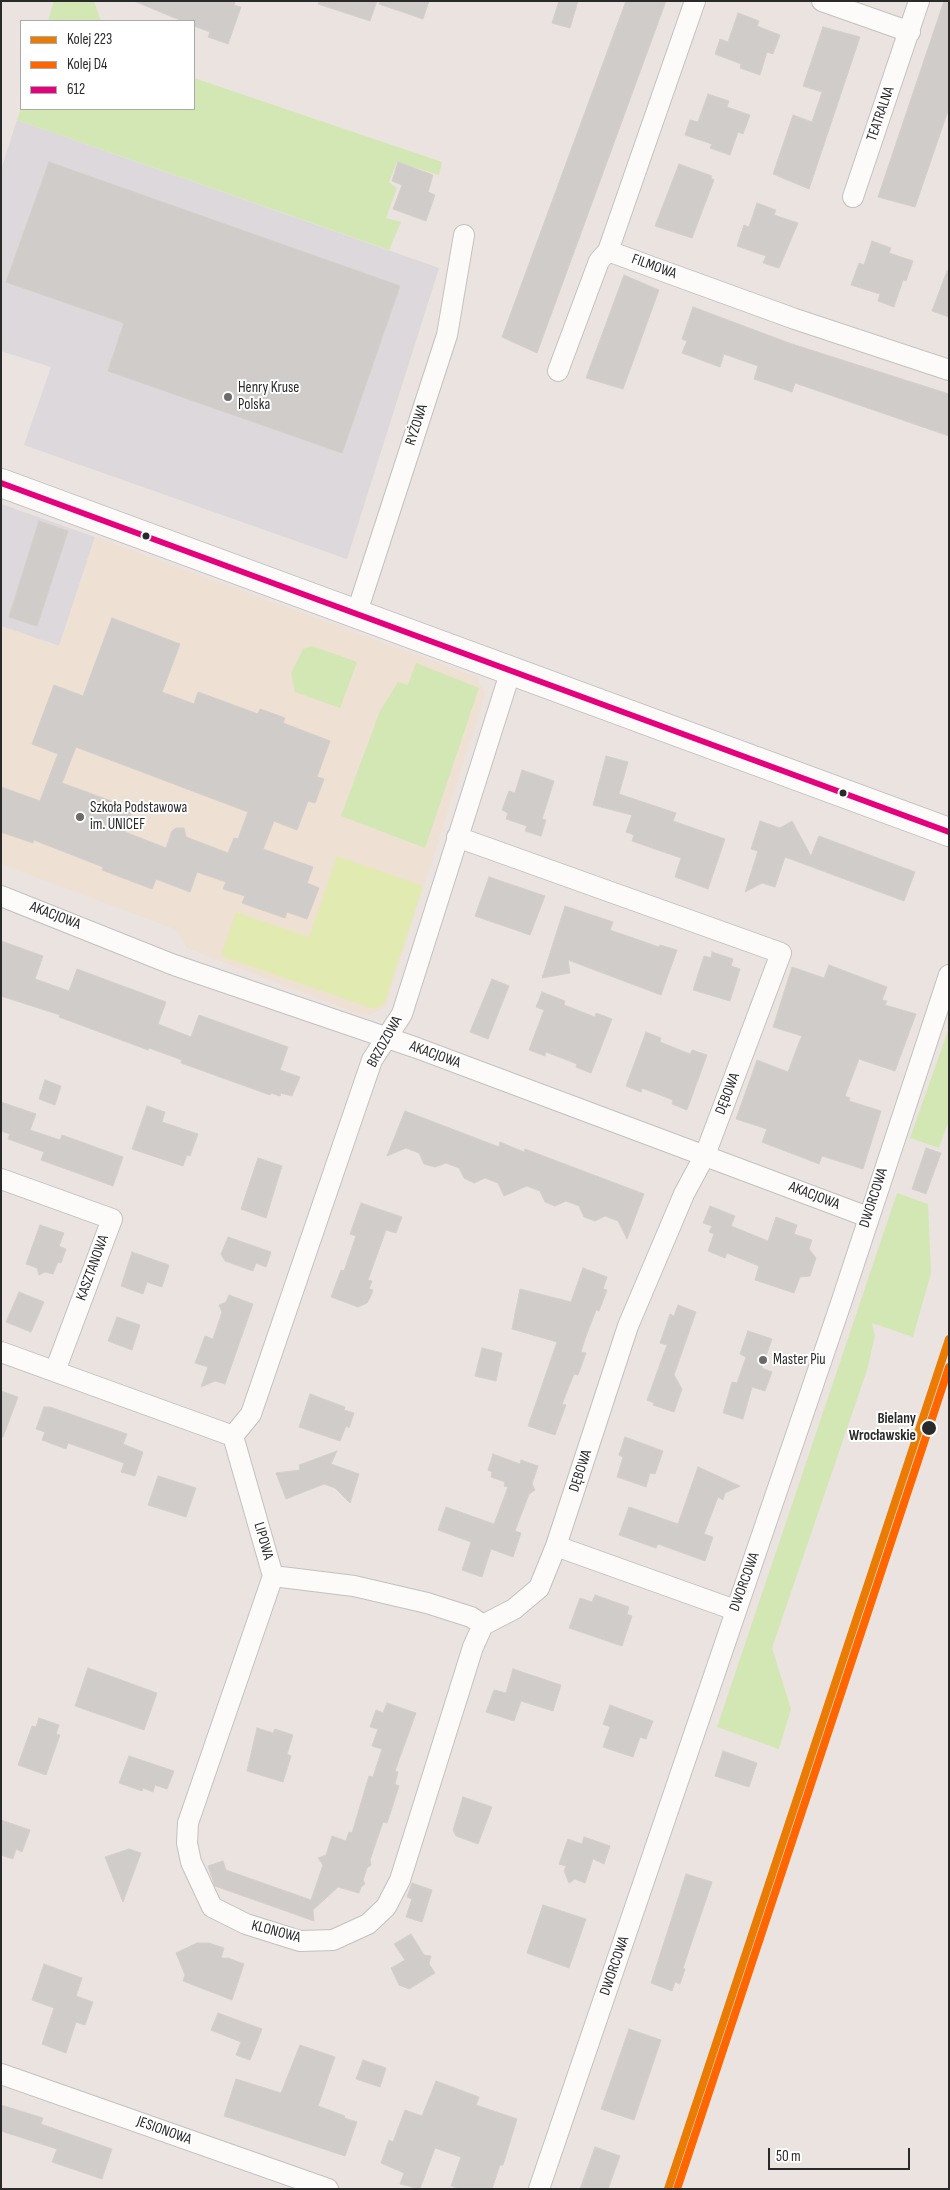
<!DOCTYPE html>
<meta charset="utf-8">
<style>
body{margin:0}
#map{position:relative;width:950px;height:2190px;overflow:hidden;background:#eae3df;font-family:"Sofia Sans Condensed",sans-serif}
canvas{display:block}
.frame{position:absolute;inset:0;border:2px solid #2a2a2a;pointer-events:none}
.legend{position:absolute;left:20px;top:20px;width:175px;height:90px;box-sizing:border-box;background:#fff;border:1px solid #aaa;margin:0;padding:6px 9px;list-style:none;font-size:15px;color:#2a2a2a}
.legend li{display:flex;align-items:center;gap:10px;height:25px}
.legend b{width:25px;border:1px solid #aaa}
.scale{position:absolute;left:768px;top:2148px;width:142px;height:22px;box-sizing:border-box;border:2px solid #2a2a2a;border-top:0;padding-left:6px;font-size:15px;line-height:18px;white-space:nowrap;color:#2a2a2a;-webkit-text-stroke:4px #fff;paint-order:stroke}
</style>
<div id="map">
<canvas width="950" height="2190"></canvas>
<div class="frame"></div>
<ul class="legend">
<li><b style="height:6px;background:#ea7c04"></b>Kolej 223</li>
<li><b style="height:6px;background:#f60"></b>Kolej D4</li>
<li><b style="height:6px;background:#e5007d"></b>612</li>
</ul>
<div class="scale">50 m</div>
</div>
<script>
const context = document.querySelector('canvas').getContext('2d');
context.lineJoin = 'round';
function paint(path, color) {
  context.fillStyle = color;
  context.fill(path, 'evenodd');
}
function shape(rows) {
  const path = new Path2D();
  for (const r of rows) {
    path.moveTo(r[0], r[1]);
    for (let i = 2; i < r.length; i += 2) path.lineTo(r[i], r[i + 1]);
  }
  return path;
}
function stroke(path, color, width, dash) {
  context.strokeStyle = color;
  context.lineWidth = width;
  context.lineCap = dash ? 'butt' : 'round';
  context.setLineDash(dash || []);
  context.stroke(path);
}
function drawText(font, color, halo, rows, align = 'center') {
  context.font = font + ' "Sofia Sans Condensed",sans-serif';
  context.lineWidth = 4;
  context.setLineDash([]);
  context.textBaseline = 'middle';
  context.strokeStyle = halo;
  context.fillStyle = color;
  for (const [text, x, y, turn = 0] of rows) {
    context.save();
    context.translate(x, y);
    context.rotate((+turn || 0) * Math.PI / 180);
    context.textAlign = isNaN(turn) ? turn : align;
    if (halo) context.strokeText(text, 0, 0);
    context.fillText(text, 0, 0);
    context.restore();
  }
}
const industrial = shape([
 [17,120,439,268,347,559,24,445,51,367,1,351,1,170],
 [1,504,95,537,59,646,1,626]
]);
const education = shape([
 [95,537,476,677,485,693,385,1008,365,1016,187,948,175,929,1,864,1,626,59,646]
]);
const green = shape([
 [54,1,94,1,101,21,48,21],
 [194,78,442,162,439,175,397,162,389,182,397,188,386,218,401,222,389,250,17,120,21,108,194,109],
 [312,646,357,662,340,708,295,692,291,673,303,649],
 [416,663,479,688,425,848,341,816,380,711,398,682,408,685],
 [949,1028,949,1120,939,1148,910,1138],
 [897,1193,928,1204,931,1273,913,1337,872,1323,875,1336,867,1370,772,1648,791,1709,779,1749,717,1727]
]);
const pitch = shape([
 [337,856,423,886,384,1004,374,1009,221,956,236,912,309,937]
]);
const building = shape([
 [134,1,235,1,234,5,241,7,228,44,208,37,210,32,194,26,194,21,182,21,134,1],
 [319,1,377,1,370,21,318,4,319,1],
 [380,1,429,1,423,19,379,4,380,1],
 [559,1,578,1,570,28,552,23,559,1],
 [626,1,666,1,537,353,502,337,626,1],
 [944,1,949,1,949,108,915,207,878,197,944,1],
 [738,13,759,21,757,26,780,35,773,54,767,52,760,75,740,68,741,64,715,54,720,39,728,42,738,13],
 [823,27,860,37,809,189,773,174,793,115,812,122,822,92,803,86,823,27],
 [708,94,729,101,727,107,750,115,743,134,738,132,730,155,710,148,712,144,685,135,690,120,698,122,708,94],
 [49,162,400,286,342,453,108,371,124,323,6,282,49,162],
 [398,162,433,175,428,192,435,195,426,221,393,209,402,185,392,181,398,162],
 [679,164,712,176,711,178,714,180,692,238,655,226,679,164],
 [757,203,776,210,774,215,798,223,779,268,763,263,766,256,737,246,744,225,749,227,757,203],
 [872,241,891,248,889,253,913,261,906,281,903,280,894,307,878,301,880,294,851,285,859,263,864,265,872,241],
 [947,271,949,271,949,317,932,311,947,271],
 [624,275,659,290,623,389,586,378,624,275],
 [693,307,792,344,949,394,949,436,795,383,792,392,754,379,758,366,724,354,720,367,682,353,687,341,682,339,693,307],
 [39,521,68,531,37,626,9,617,39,521],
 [112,618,180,644,162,692,194,704,198,692,258,714,260,709,285,718,283,723,330,741,317,777,324,779,315,803,308,801,297,830,274,821,263,849,313,867,307,883,319,888,307,919,287,912,285,918,242,903,245,896,223,889,226,882,197,872,190,892,156,879,152,889,102,870,103,867,34,840,33,843,1,832,1,787,40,801,58,754,32,744,54,685,83,696,112,618],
 [76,747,248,812,238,839,234,838,228,853,186,837,184,828,176,828,172,831,166,848,125,832,133,809,62,783,76,747],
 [606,756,628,762,619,794,676,813,673,821,725,839,708,889,675,877,681,858,632,841,634,835,626,832,632,815,593,805,606,756],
 [522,770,554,781,542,819,546,820,541,836,525,831,527,826,506,819,508,813,502,810,509,791,515,793,522,770],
 [760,821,780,828,792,821,811,856,819,836,915,872,904,901,785,857,775,887,762,883,745,892,758,851,751,849,760,821],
 [489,877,545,896,530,935,475,916,489,877],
 [565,906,613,922,610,930,659,947,660,945,677,950,661,995,568,960,570,973,542,978,565,906],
 [1,941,43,956,35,979,69,991,77,969,166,1002,158,1024,191,1037,199,1015,288,1047,280,1070,300,1077,292,1096,281,1093,280,1096,271,1093,270,1095,181,1063,182,1060,149,1048,148,1050,140,1047,59,1017,60,1015,1,996,1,941],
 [712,952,733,959,731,966,740,969,730,1001,693,990,704,956,711,958,712,952],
 [829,965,887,987,882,1000,887,1001,885,1005,916,1014,895,1071,859,1059,845,1096,850,1098,849,1101,881,1111,863,1169,822,1156,819,1164,762,1142,767,1129,736,1119,757,1060,788,1072,798,1045,802,1036,773,1027,792,967,824,978,829,965],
 [492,979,509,986,488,1039,470,1032,492,979],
 [542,992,565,1001,564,1005,595,1017,596,1013,612,1019,591,1073,576,1067,577,1064,546,1052,545,1056,529,1050,544,1010,536,1007,542,992],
 [646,1032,661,1038,660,1042,690,1054,692,1050,707,1055,687,1110,672,1104,673,1100,642,1088,641,1092,626,1086,646,1032],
 [45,1080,61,1086,55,1105,39,1099,45,1080],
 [1,1102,36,1114,30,1130,60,1140,62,1135,123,1157,113,1186,41,1160,44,1152,8,1139,10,1134,1,1131,1,1102],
 [147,1106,165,1112,162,1122,198,1134,190,1156,187,1155,183,1166,132,1149,147,1106],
 [405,1111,499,1147,500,1142,524,1152,525,1149,644,1194,627,1239,618,1221,605,1216,595,1221,584,1217,579,1206,566,1201,555,1206,545,1202,540,1191,527,1186,504,1196,498,1183,485,1178,474,1183,464,1178,459,1168,446,1163,435,1167,424,1164,419,1153,406,1148,387,1156,405,1111],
 [926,1148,941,1153,926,1194,912,1189,926,1148],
 [258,1158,282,1166,266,1218,241,1209,258,1158],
 [361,1203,402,1217,396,1233,386,1230,368,1280,372,1281,369,1289,373,1290,370,1298,367,1303,358,1307,331,1297,341,1270,344,1271,356,1236,350,1234,361,1203],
 [710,1206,735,1216,731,1226,768,1241,776,1217,797,1225,794,1234,812,1240,809,1249,816,1258,810,1276,800,1277,794,1293,755,1280,759,1266,727,1253,725,1258,708,1251,714,1234,709,1232,712,1226,703,1223,710,1206],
 [40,1225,64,1233,59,1246,66,1249,61,1263,58,1262,53,1274,45,1272,39,1275,37,1268,26,1264,40,1225],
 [228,1237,271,1252,266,1267,256,1263,253,1271,225,1261,221,1254,228,1237],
 [132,1252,169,1265,162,1287,147,1282,143,1294,121,1286,132,1252],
 [583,1268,607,1277,603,1289,607,1290,599,1311,596,1310,585,1339,581,1352,586,1353,578,1375,574,1374,562,1404,566,1405,555,1435,528,1426,557,1342,512,1329,520,1289,571,1302,583,1268],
 [19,1292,44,1302,31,1332,6,1322,19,1292],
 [229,1295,253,1304,225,1384,215,1381,201,1387,208,1367,195,1363,205,1336,213,1339,222,1312,219,1305,226,1302,229,1295],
 [678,1305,696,1312,674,1375,682,1389,674,1412,653,1405,654,1403,647,1400,667,1345,660,1343,670,1314,674,1316,678,1305],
 [117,1317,140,1325,132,1350,108,1341,117,1317],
 [748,1331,772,1339,762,1368,772,1372,765,1391,752,1387,743,1419,723,1413,732,1382,737,1383,746,1357,740,1354,748,1331],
 [482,1348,502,1353,496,1381,475,1376,482,1348],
 [1,1391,18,1397,3,1437,1,1437,1,1391],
 [310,1394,345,1407,344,1410,354,1413,349,1428,346,1426,340,1441,299,1427,310,1394],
 [44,1407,50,1407,127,1434,123,1444,143,1452,135,1476,121,1472,124,1463,68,1443,66,1449,42,1440,45,1432,36,1429,44,1407],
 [625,1437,663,1451,655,1474,650,1473,646,1487,617,1477,623,1457,619,1455,625,1437],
 [337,1451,331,1464,359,1474,350,1503,335,1488,324,1484,286,1499,276,1473,300,1470,299,1465,337,1451],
 [493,1454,520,1464,521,1460,538,1466,532,1484,535,1490,529,1494,515,1531,521,1533,513,1557,491,1549,482,1577,462,1570,471,1542,438,1530,446,1507,494,1524,508,1487,504,1486,505,1482,491,1477,492,1472,488,1470,493,1454],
 [698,1467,740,1486,725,1493,723,1500,718,1497,704,1534,713,1537,705,1561,658,1544,656,1548,619,1535,629,1507,678,1524,698,1467],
 [158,1476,196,1488,186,1517,148,1505,158,1476],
 [595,1595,629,1607,627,1614,632,1616,622,1646,569,1628,580,1598,592,1602,595,1595],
 [88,1668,157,1693,144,1730,75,1706,88,1668],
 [513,1669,561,1685,553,1711,521,1701,514,1721,486,1712,494,1690,506,1693,513,1669],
 [387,1703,416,1713,395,1771,398,1772,395,1784,399,1786,391,1811,387,1823,383,1822,370,1860,371,1865,367,1868,363,1880,365,1884,361,1887,359,1893,338,1887,313,1910,314,1921,215,1886,208,1866,223,1861,226,1870,311,1900,323,1865,318,1858,326,1855,332,1836,346,1841,349,1832,352,1833,369,1776,373,1777,382,1749,372,1746,378,1729,370,1727,376,1710,383,1713,387,1703],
 [610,1705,653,1721,646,1739,640,1737,633,1757,603,1747,610,1727,603,1724,610,1705],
 [39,1718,59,1725,56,1734,60,1735,46,1775,18,1765,32,1726,36,1727,39,1718],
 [257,1728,273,1733,275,1729,293,1735,287,1754,291,1756,283,1782,247,1771,257,1728],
 [723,1751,757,1763,749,1787,715,1776,723,1751],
 [129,1756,174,1771,167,1789,155,1785,153,1792,143,1788,142,1791,119,1783,129,1756],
 [463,1797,492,1807,478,1844,456,1836,453,1830,463,1797],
 [1,1820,30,1830,22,1852,16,1849,13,1859,1,1855,1,1820],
 [584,1837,610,1846,604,1864,593,1859,585,1883,575,1879,569,1883,564,1871,566,1866,559,1864,564,1850,568,1839,582,1844,584,1837],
 [129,1849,141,1853,123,1902,105,1857,129,1849],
 [686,1874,712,1882,683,1968,685,1969,680,1984,675,1982,672,1991,651,1983,686,1874],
 [412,1883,432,1890,422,1922,406,1917,412,1899,407,1897,412,1883],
 [543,1905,586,1919,569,1968,527,1953,543,1905],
 [411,1934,424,1955,431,1956,429,1964,435,1973,409,1989,399,1985,391,1968,405,1960,394,1944,411,1934],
 [197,1943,209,1943,224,1948,221,1958,228,1958,244,1964,232,2000,183,1981,185,1975,176,1953,197,1943],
 [44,1964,82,1978,76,1996,93,2002,85,2025,76,2022,66,2053,42,2044,54,2008,32,2000,44,1964],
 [218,2013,262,2029,250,2060,236,2055,241,2042,211,2030,218,2013],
 [629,2029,661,2040,634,2120,601,2109,629,2029],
 [300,2045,335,2057,318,2106,345,2116,344,2118,357,2122,345,2156,224,2116,236,2079,281,2093,300,2045],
 [363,2060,386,2068,380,2087,356,2079,363,2060],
 [436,2081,479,2097,476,2105,517,2119,503,2165,500,2165,492,2189,460,2189,451,2186,461,2157,435,2148,420,2189,400,2184,404,2173,381,2163,389,2140,393,2142,405,2110,422,2116,436,2081],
 [1,2105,43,2118,41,2124,112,2149,102,2179,52,2162,57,2149,1,2131,1,2105],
 [595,2147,620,2156,608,2189,580,2189,595,2147]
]);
const street = shape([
 [695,1,608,251,795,319,949,370],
 [822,1,910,32],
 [853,197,919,1],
 [558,371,599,261,608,251],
 [357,612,447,335,464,235],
 [1,896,174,965,417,1048,868,1217],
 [1,1179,112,1219,55,1371],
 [1,1352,233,1436,273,1576,354,1586,427,1603,471,1617,483,1625,514,1609,539,1588,556,1546,628,1326,684,1194,705,1155,781,953,457,837],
 [233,1436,251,1414,372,1060,402,1014,511,670],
 [556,1546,735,1610],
 [273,1576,188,1823,187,1843,191,1862,212,1907,246,1924,300,1941,333,1940,368,1924,386,1907,400,1880,473,1647,483,1625],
 [1,2074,328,2189],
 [539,2189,841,1303,949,975]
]);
const secondary = shape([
 [1,483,949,832]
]);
const bus1 = shape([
 [1,483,949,832]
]);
const rail1 = shape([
 [668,2189,949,1339]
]);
const rail2 = shape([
 [677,2189,949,1367]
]);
const markers = [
 [228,397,5,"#6d6b69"],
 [146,536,4.5,"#2a2a2a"],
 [843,793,4.5,"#2a2a2a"],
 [80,817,5,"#6d6b69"],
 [763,1360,5,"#6d6b69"],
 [929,1428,8,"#2a2a2a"]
];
const streetNames = [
 ["TEATRALNA",881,114,-71],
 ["FILMOWA",654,267,20],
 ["RYŻOWA",417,425,-72],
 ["AKACJOWA",55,916,21],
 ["BRZOZOWA",385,1042,-61],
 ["AKACJOWA",435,1055,20],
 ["DĘBOWA",728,1094,-69],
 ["AKACJOWA",814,1196,21],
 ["DWORCOWA",874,1198,-72],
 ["KASZTANOWA",93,1268,-70],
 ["DĘBOWA",581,1471,-72],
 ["LIPOWA",263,1541,74],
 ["DWORCOWA",745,1582,-70],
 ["KLONOWA",276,1932,15],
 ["DWORCOWA",615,1966,-71],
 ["JESIONOWA",164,2131,20]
];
const poiNames = [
 ["Henry Kruse",238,388],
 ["Polska",238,405],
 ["Szkoła Podstawowa",90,808],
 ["im. UNICEF",90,825],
 ["Master Piu",773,1360]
];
const stopNames = [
 ["Bielany",916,1419],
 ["Wrocławskie",916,1436]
];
paint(industrial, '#dcd8db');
paint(education, '#eee0d2');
paint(green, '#d3e7b5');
paint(pitch, '#e1ebb1');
paint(building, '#d0ccc9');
stroke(building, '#d4cfcb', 1);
stroke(street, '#c3c1c1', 22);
stroke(secondary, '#c3c1c1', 30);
stroke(street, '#fcfbfa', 20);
stroke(secondary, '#fcfbfa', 28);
stroke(bus1, '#e5007d', 6);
stroke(rail1, '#ea7c04', 8);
stroke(rail2, '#f60', 8);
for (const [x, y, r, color] of markers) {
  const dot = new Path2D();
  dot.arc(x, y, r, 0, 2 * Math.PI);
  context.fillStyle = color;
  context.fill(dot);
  stroke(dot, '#fff', 2);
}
drawText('15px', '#2a2a2a', '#fff', streetNames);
drawText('15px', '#2a2a2a', '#fff', poiNames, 'left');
drawText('bold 15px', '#2a2a2a', '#fff', stopNames, 'right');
</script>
